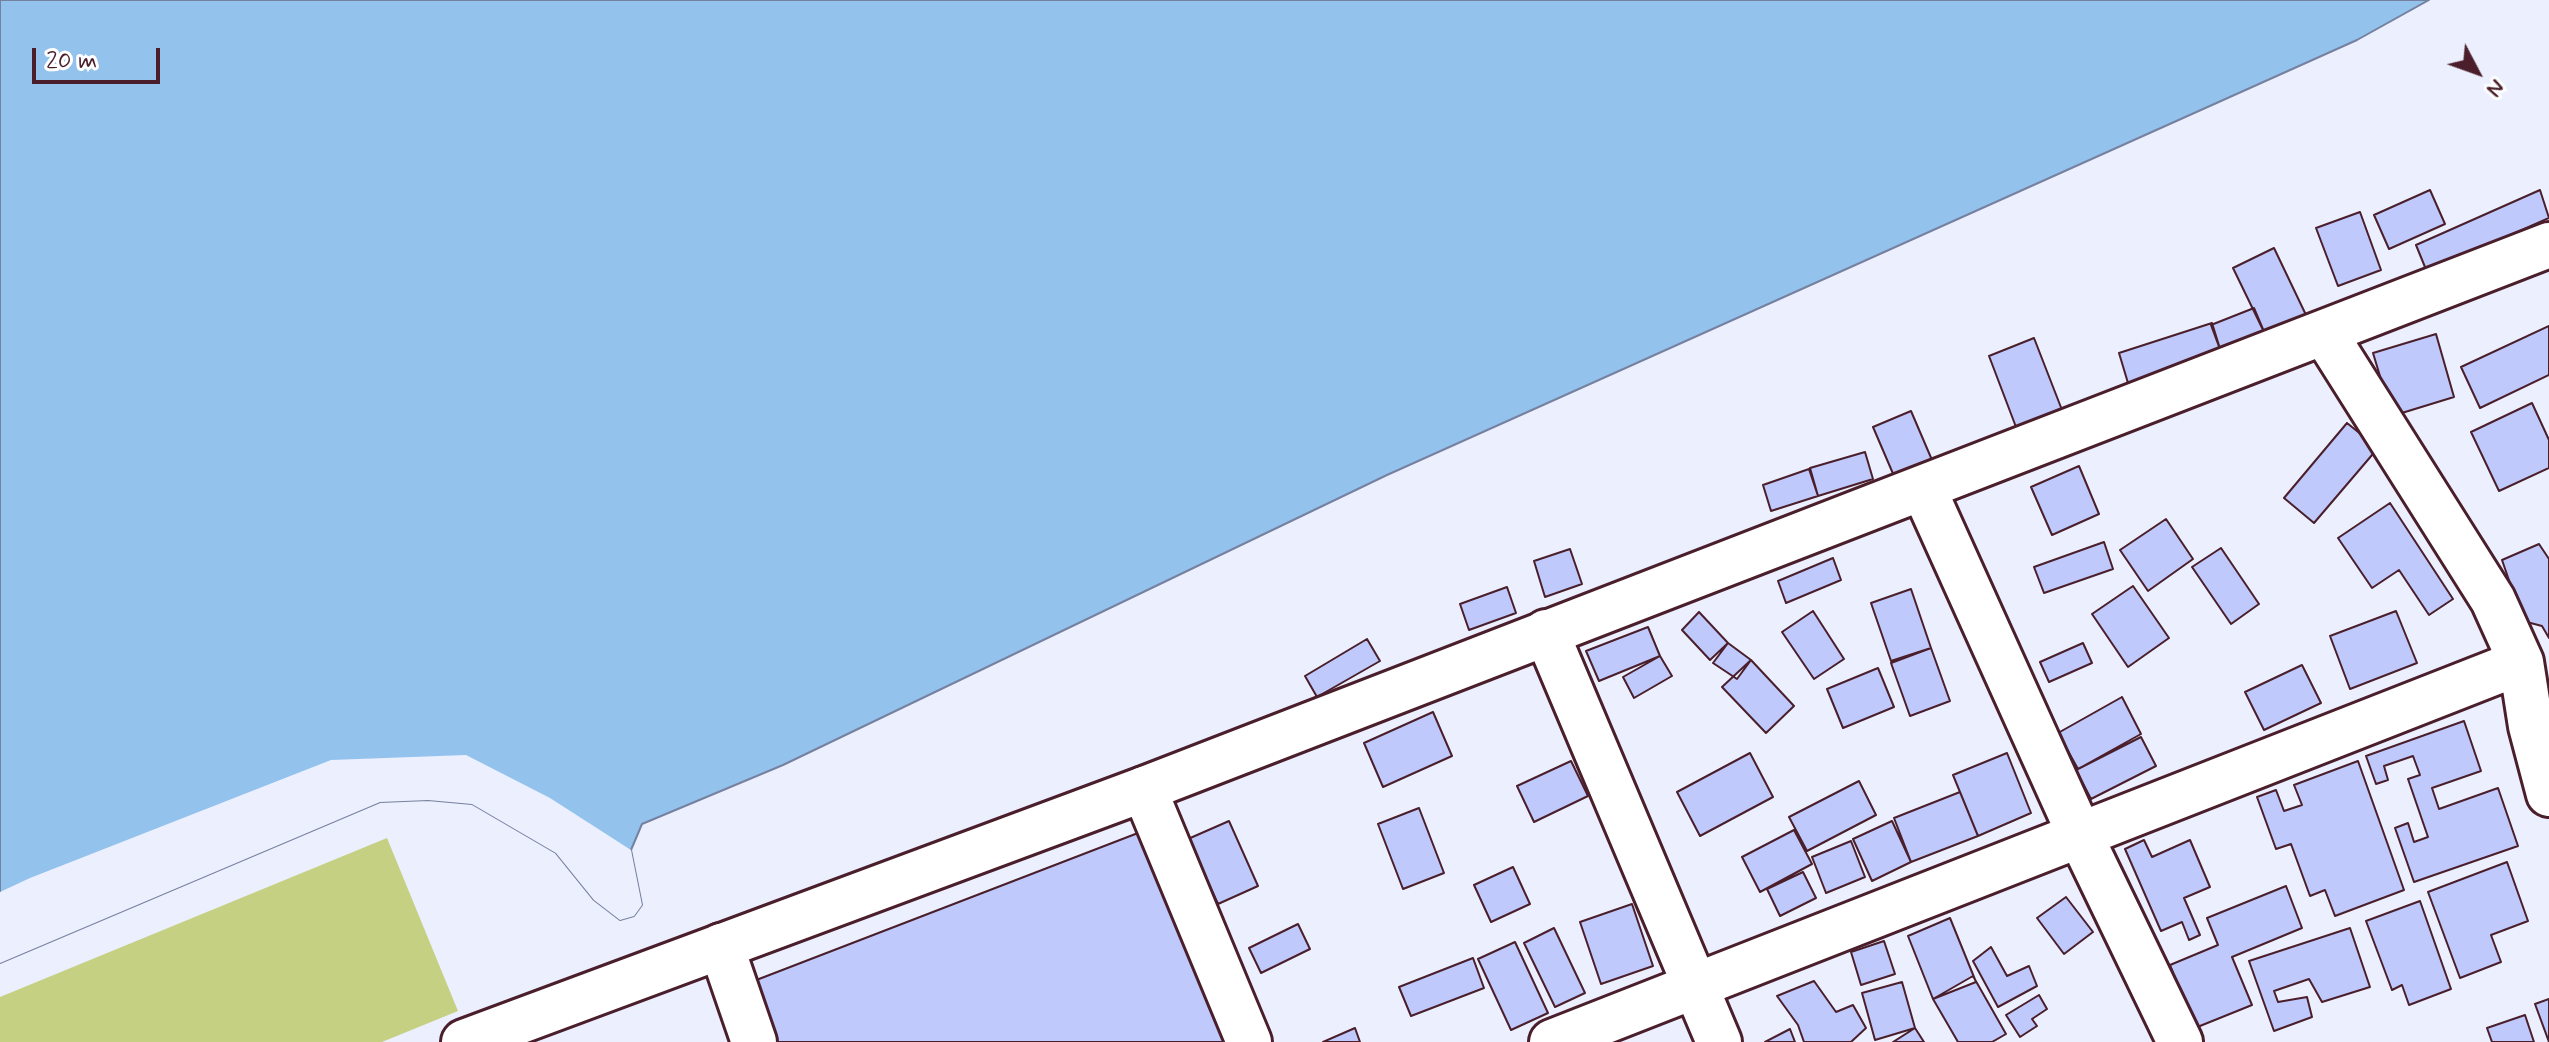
<!DOCTYPE html>
<style>
body{margin:0}
#map{position:relative;width:2549px;height:1042px;overflow:hidden;background:#eceffe;font-family:Mynerve,sans-serif}
canvas{display:block}
.north{position:absolute;left:2437px;top:32px;width:80px;height:80px;-webkit-text-stroke:6px #fff;paint-order:stroke;rotate:131deg;font-size:22px;font-weight:700;line-height:32px;text-align:center;color:#4a1f2b}
.north::after{content:'';display:block;margin:auto;width:28px;height:36px;background:#4a1f2b;clip-path:polygon(50% 0,100% 100%,50% 72%,0 100%)}
.scale{position:absolute;left:32px;top:48px;width:128px;height:36px;box-sizing:border-box;border:4px solid #4a1f2b;border-top:0;padding-left:10px;font-size:24px;line-height:28px;white-space:nowrap;color:#4a1f2b;-webkit-text-stroke:6px #fff;paint-order:stroke}
</style>
<div id="map">
<canvas width="2549" height="1042"></canvas>
<div class="north">N</div>
<div class="scale">20 m</div>
</div>
<script>
const context = document.querySelector('canvas').getContext('2d');
context.lineJoin = 'round';
function paint(path, color) {
  context.fillStyle = color;
  context.fill(path, 'evenodd');
}
function shape(rows) {
  const path = new Path2D();
  for (const r of rows) {
    path.moveTo(r[0], r[1]);
    for (let i = 2; i < r.length; i += 2) path.lineTo(r[i], r[i + 1]);
  }
  return path;
}
function stroke(path, color, width, dash) {
  context.strokeStyle = color;
  context.lineWidth = width;
  context.lineCap = dash ? 'butt' : 'round';
  context.setLineDash(dash || []);
  context.stroke(path);
}
const green = shape([
 [387,838,458,1011,382,1042,0,1042,0,997]
]);
const water = shape([
 [0,0,2429,0,2357,40,1387,475,783,765,642,824,631,850,642,905,634,916,620,920,594,900,556,853,472,804,428,800,380,802,0,963,0,0]
]);
const pier = shape([
 [466,755,550,798,631,850,642,905,634,916,620,920,594,900,556,853,472,804,428,800,380,802,0,963,0,892,30,878,331,760]
]);
const building = shape([
 [2430,190,2445,224,2389,249,2374,215,2430,190],
 [2540,190,2549,218,2427,272,2416,245,2540,190],
 [2360,212,2381,270,2338,286,2316,228,2360,212],
 [2274,248,2306,315,2265,334,2233,268,2274,248],
 [2254,308,2265,334,2221,352,2211,325,2254,308],
 [2212,323,2221,352,2128,383,2119,353,2212,323],
 [2549,326,2549,375,2480,408,2461,367,2549,326],
 [2436,334,2454,397,2392,416,2373,353,2436,334],
 [2034,338,2062,410,2016,427,1989,356,2034,338],
 [2532,403,2549,440,2549,468,2499,491,2471,432,2532,403],
 [1911,411,1932,460,1894,476,1873,427,1911,411],
 [2347,423,2378,448,2314,523,2284,498,2347,423],
 [1865,452,1873,479,1818,496,1810,468,1865,452],
 [2079,466,2099,514,2052,535,2031,487,2079,466],
 [1809,469,1818,496,1771,511,1763,485,1809,469],
 [2390,503,2453,599,2429,615,2399,570,2372,588,2338,538,2390,503],
 [2166,519,2193,559,2148,591,2120,550,2166,519],
 [2104,542,2113,569,2044,593,2034,567,2104,542],
 [2539,544,2549,559,2549,638,2542,626,2523,621,2502,560,2539,544],
 [2221,548,2259,604,2231,624,2192,567,2221,548],
 [1570,549,1582,584,1545,597,1534,561,1570,549],
 [1833,558,1841,580,1786,603,1778,581,1833,558],
 [2133,586,2169,638,2128,667,2092,614,2133,586],
 [1507,587,1516,613,1469,630,1460,604,1507,587],
 [1911,589,1931,648,1891,661,1871,603,1911,589],
 [1813,611,1844,659,1814,679,1782,632,1813,611],
 [2396,611,2417,663,2350,689,2330,636,2396,611],
 [1699,612,1728,643,1710,660,1682,630,1699,612],
 [1648,627,1660,656,1599,681,1586,651,1648,627],
 [1367,639,1380,661,1317,697,1305,676,1367,639],
 [1728,643,1751,660,1737,679,1713,663,1728,643],
 [2083,643,2092,663,2049,682,2040,662,2083,643],
 [1931,648,1950,701,1910,716,1891,663,1931,648],
 [1660,656,1672,676,1634,698,1623,677,1660,656],
 [1751,660,1794,706,1766,733,1722,687,1751,660],
 [2302,665,2321,703,2264,730,2245,692,2302,665],
 [1878,668,1894,707,1843,728,1827,689,1878,668],
 [2122,697,2141,734,2078,769,2058,733,2122,697],
 [1433,712,1452,756,1383,787,1364,743,1433,712],
 [2464,721,2481,771,2432,788,2439,809,2498,788,2518,846,2414,882,2395,828,2408,823,2414,842,2428,837,2408,779,2420,775,2413,756,2384,766,2388,780,2376,784,2366,756,2464,721],
 [2141,737,2156,766,2091,799,2076,770,2141,737],
 [1750,753,1773,797,1700,836,1677,792,1750,753],
 [2007,753,2031,813,1978,836,1953,775,2007,753],
 [1571,761,1588,796,1534,822,1517,786,1571,761],
 [2358,761,2404,890,2335,916,2325,890,2310,896,2291,844,2276,849,2257,797,2276,790,2284,811,2302,805,2294,785,2358,761],
 [1859,781,1876,815,1807,851,1789,817,1859,781],
 [1960,792,1978,836,1911,862,1894,818,1960,792],
 [1419,808,1444,873,1403,889,1378,824,1419,808],
 [1229,821,1258,886,1218,904,1188,839,1229,821],
 [1892,821,1911,862,1872,881,1853,839,1892,821],
 [1151,828,1232,1042,769,1042,746,984,1151,828],
 [1794,830,1812,864,1760,892,1742,857,1794,830],
 [2144,840,2152,857,2190,840,2210,887,2184,898,2200,935,2189,940,2182,922,2161,931,2125,849,2144,840],
 [1851,841,1865,877,1826,893,1812,857,1851,841],
 [2507,862,2528,921,2491,935,2501,962,2460,978,2428,892,2507,862],
 [1513,867,1530,904,1491,922,1474,885,1513,867],
 [1803,872,1816,898,1780,916,1767,889,1803,872],
 [2286,886,2302,928,2232,957,2252,1005,2195,1028,2170,965,2218,945,2207,918,2286,886],
 [2066,897,2093,932,2064,954,2037,918,2066,897],
 [2420,901,2451,989,2409,1005,2402,985,2392,990,2366,921,2420,901],
 [1632,904,1653,966,1601,984,1580,922,1632,904],
 [1950,918,1976,982,1933,999,1908,936,1950,918],
 [1298,924,1310,949,1261,973,1249,948,1298,924],
 [1554,928,1585,993,1555,1007,1524,943,1554,928],
 [2350,928,2370,987,2322,1002,2309,979,2274,991,2278,1002,2307,997,2312,1017,2274,1031,2249,961,2350,928],
 [1884,941,1895,974,1861,985,1851,952,1884,941],
 [1515,942,1548,1013,1511,1030,1478,959,1515,942],
 [1991,947,2007,976,2029,966,2037,986,1998,1007,1973,961,1991,947],
 [1473,958,1484,988,1411,1016,1399,987,1473,958],
 [1973,976,2006,1034,1992,1042,1958,1042,1933,999,1973,976],
 [1814,981,1836,1012,1853,1005,1866,1028,1851,1042,1804,1042,1798,1025,1777,996,1814,981],
 [1902,982,1915,1028,1875,1040,1862,993,1902,982],
 [2039,995,2047,1009,2032,1019,2037,1026,2020,1037,2006,1015,2039,995],
 [2549,999,2549,1042,2535,1004,2549,999],
 [2525,1015,2534,1042,2492,1042,2487,1028,2525,1015],
 [1355,1028,1360,1042,1323,1042,1355,1028],
 [1915,1028,1924,1042,1893,1042,1915,1028],
 [1790,1029,1795,1042,1765,1042,1790,1029]
]);
const street = shape([
 [2325,334,2493,600,2521,662,2531,726,2549,794],
 [1924,490,2079,833,2180,1042],
 [1546,632,1719,1042],
 [1144,789,1249,1042],
 [721,946,754,1042],
 [1552,1042,2521,662]
]);
const secondary = shape([
 [464,1042,1144,789,2549,245]
]);
paint(green, '#c5d083');
paint(water, '#93c2ed');
stroke(water, '#76819f', 2);
paint(pier, '#eceffe');
paint(building, '#bfc9fb');
stroke(building, '#4a1f2b', 2);
stroke(street, '#4a1f2b', 50);
stroke(secondary, '#4a1f2b', 50);
stroke(street, '#fff', 44);
stroke(secondary, '#fff', 44);
</script>
